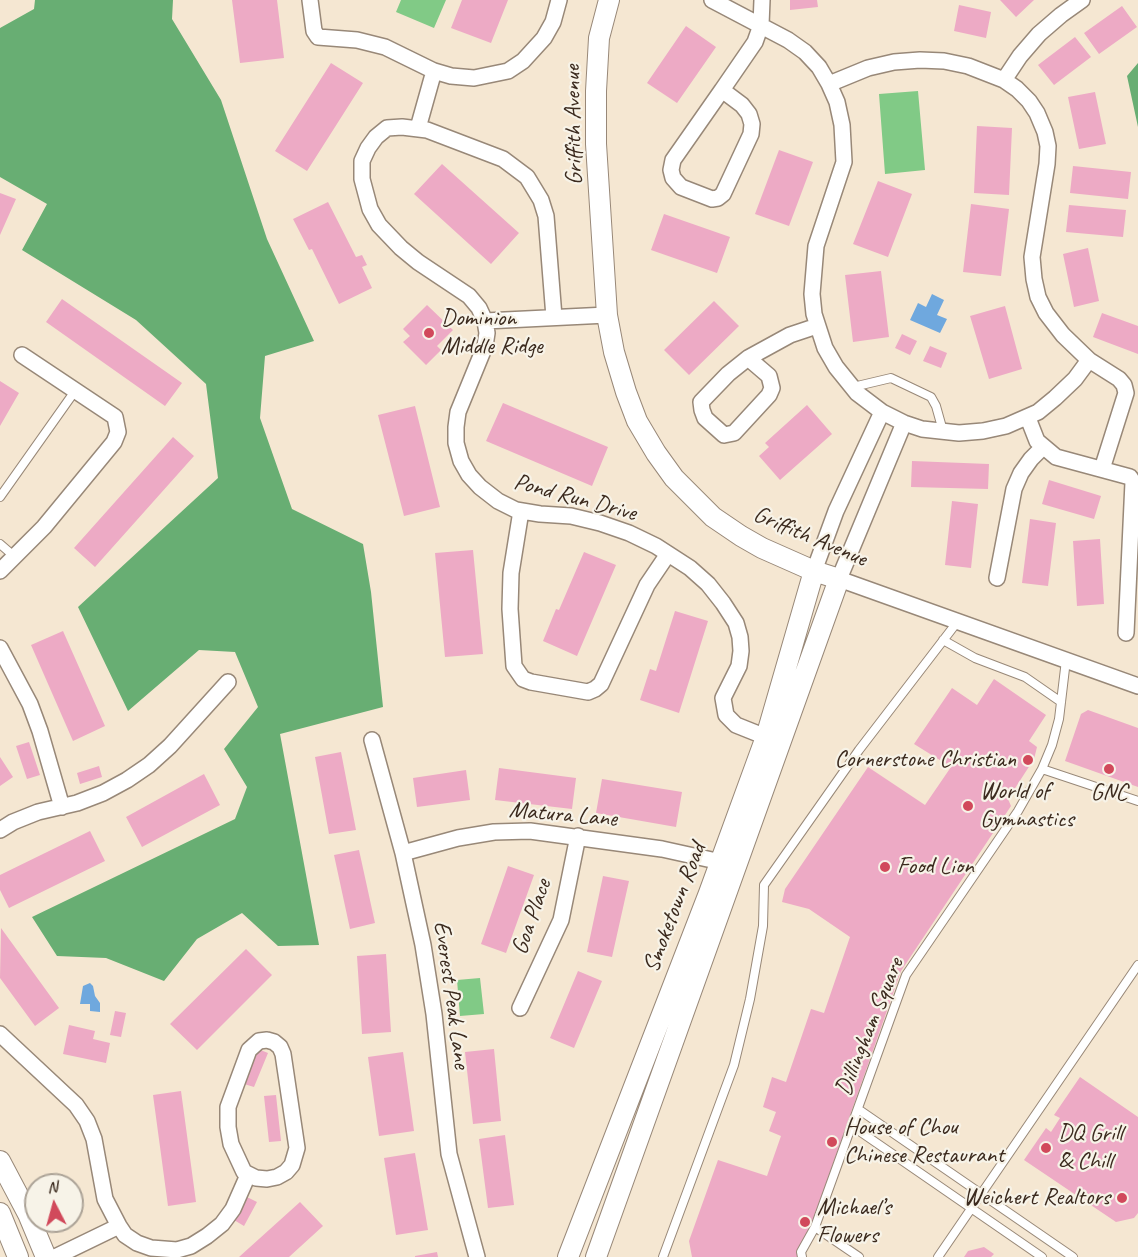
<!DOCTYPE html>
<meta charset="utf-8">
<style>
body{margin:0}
#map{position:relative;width:1138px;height:1257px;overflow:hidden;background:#f5e7d2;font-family:Caveat,sans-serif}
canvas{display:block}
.north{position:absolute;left:24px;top:1173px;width:60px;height:60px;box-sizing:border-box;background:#f7f3e8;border:2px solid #aca397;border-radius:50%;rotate:354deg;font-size:16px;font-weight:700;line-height:24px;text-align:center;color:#3b2a1e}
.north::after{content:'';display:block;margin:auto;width:21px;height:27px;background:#d1495b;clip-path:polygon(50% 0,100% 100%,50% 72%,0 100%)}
</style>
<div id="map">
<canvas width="1138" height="1257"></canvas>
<div class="north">N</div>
</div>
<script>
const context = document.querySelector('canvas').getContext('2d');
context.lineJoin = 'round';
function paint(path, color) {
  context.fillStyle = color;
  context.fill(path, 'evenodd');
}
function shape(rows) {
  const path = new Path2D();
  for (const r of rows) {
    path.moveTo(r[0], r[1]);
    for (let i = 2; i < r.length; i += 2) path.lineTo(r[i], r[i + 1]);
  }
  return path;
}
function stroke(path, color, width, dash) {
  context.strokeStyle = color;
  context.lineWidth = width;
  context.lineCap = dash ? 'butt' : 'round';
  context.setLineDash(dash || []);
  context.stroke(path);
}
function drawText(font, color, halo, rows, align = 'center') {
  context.font = font + ' Caveat,sans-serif';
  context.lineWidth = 4.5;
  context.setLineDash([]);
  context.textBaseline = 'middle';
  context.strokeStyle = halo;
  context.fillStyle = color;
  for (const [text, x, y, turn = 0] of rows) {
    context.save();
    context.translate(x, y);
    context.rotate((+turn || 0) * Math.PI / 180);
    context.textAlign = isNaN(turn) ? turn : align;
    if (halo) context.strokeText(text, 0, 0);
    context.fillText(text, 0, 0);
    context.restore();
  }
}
const green = shape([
 [401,0,446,0,434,28,396,12],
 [918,91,925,170,885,174,879,94],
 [480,978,484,1014,460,1016,457,980]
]);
const forest = shape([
 [35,0,173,0,172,19,221,100,267,239,314,341,265,356,260,418,292,509,363,544,371,592,383,707,280,734,319,945,278,946,242,913,197,939,164,981,106,958,57,956,32,917,235,819,247,787,224,749,258,707,235,652,199,650,128,711,78,607,218,478,206,384,136,320,22,250,47,204,0,177,0,28,34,9],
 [1138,63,1138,127,1127,76]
]);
const water = shape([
 [932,294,944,300,937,315,947,319,940,333,910,320,918,303,926,307],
 [90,983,93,986,95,996,100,1003,100,1012,90,1011,90,1004,80,1004,83,986]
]);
const building = shape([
 [232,0,277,0,284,58,240,63],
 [462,0,508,0,491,43,451,28],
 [790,0,817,0,818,7,790,10],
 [1000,0,1034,0,1016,17],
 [959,5,991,12,986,38,954,31],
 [1122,6,1137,27,1099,54,1084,33],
 [686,26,716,47,677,103,647,83],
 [1075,37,1091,57,1054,85,1038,65],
 [331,63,363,83,307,171,275,151],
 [1095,92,1106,144,1079,149,1068,97],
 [977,126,1012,128,1009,195,974,193],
 [779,150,813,162,789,226,755,214],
 [442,164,519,233,491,264,414,194],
 [1073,166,1131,172,1128,199,1070,193],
 [878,181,912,194,888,257,853,244],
 [0,193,16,199,0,235],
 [328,202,356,257,362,255,367,265,362,267,372,288,339,304,312,249,309,250,293,219],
 [971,204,1009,209,1001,276,963,272],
 [1069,205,1126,210,1123,237,1066,232],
 [664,214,730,237,717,273,651,250],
 [1088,248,1099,301,1074,307,1063,254],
 [881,271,889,337,853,342,845,275],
 [62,299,182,383,165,406,46,322],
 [714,301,739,326,689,375,664,350],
 [427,305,453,330,437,346,441,350,426,365,403,342,410,336,403,329],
 [1005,306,1022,369,989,379,970,316],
 [1102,313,1138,326,1138,354,1093,337],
 [902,334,917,341,910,355,895,348],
 [930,346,947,353,941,368,923,361],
 [0,381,19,393,0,426],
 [503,403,608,447,592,486,486,441],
 [807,405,832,434,780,480,759,456,769,447,765,443],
 [415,406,440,507,404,516,378,415],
 [173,437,194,456,95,567,74,548],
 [912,461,989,464,988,489,911,487],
 [1049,480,1101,496,1094,519,1042,504],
 [952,501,978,504,971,568,945,565],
 [1030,519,1056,523,1048,586,1022,583],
 [1100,539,1104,604,1077,606,1073,541],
 [473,550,483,654,445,657,435,553],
 [584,552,616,565,577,656,543,641,556,609,559,610],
 [675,611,708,621,679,713,640,700,650,669,656,671],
 [63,631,105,726,73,741,31,645],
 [994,679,1046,715,1029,741,1037,747,1034,759,1008,799,1011,806,901,971,800,1257,692,1257,689,1241,718,1160,767,1176,781,1136,769,1131,776,1112,763,1107,772,1077,786,1082,811,1009,824,1013,850,937,809,909,782,902,785,889,868,767,925,805,951,767,914,744,952,688,977,705],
 [1088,710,1138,728,1138,787,1065,761,1081,714],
 [29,742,40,775,27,779,16,746],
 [341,752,356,830,329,834,315,757],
 [0,757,13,777,0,786],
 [99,766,102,777,80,784,77,773],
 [499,768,576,778,572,809,495,800],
 [466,770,470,800,417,807,413,778],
 [204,774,220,805,142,847,126,817],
 [602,779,682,792,676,827,596,813],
 [90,831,105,861,9,908,0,890,0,875],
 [359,850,375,923,350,929,334,855],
 [508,866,534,875,506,953,481,944],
 [603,876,629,881,612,957,587,952],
 [1,928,59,1008,35,1026,0,978],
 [246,949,272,975,197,1050,170,1024],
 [386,954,391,1032,362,1034,357,956],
 [578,971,602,981,574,1048,550,1038],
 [115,1011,126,1013,121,1037,110,1035],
 [69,1025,95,1031,93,1039,110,1043,106,1063,63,1054],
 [258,1049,268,1053,254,1087,244,1084],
 [494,1049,501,1121,473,1124,465,1052],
 [403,1052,414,1131,379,1136,368,1057],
 [1080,1077,1138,1117,1138,1213,1134,1218,1116,1222,1024,1160,1046,1128,1051,1132,1060,1118,1054,1115],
 [181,1091,196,1202,168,1206,153,1095],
 [276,1095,281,1141,269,1142,264,1096],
 [505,1135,514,1205,488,1208,479,1139],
 [415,1153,428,1230,396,1235,384,1158],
 [247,1197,257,1202,244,1226,234,1220],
 [300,1202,323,1226,289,1257,239,1257],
 [984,1247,994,1254,991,1257,964,1257,968,1251],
 [437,1252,438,1257,415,1257,415,1256]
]);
const service = shape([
 [853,387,891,378,931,397,936,406,943,431],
 [0,497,75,391],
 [0,544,15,557],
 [943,640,975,658,1025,677,1061,702],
 [1042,769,1138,801],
 [858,1109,1073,1257],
 [852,1126,1042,1257],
 [815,1227,859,1257],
 [663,1257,734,1065,750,999,763,926,764,885,859,750,958,621],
 [802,1257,801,1252,815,1227,906,975,1018,811,1042,769,1052,745,1059,719,1066,660],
 [938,1257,1138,965]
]);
const minor = shape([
 [310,0,314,31,318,37,357,40,385,47,434,71,451,76,474,78,508,71,523,61,544,38,553,22,559,0],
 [712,0,788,40,805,52,819,67,829,84,837,102,842,125,844,162,816,246,812,294,814,314,825,348,836,367,857,393,882,412,904,423,922,429,959,433,983,431,1006,426,1038,412,1055,398,1075,379,1089,360],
 [1004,80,1020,56,1039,34,1061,15,1082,0],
 [829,84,868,68,894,62,920,60,944,61,968,66,1004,80,1017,89,1029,101,1037,113,1045,132,1048,146,1047,164,1032,257,1034,279,1038,297,1046,313,1063,335,1089,360,1119,379,1124,385,1126,393,1102,469],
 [722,90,742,105,749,114,752,124,751,134,723,194,718,198,712,199,681,187,673,178,671,170,673,160,722,90],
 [722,90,755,42,761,25,762,0],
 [418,128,434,71],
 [554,317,546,216,541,200,527,177,503,159,427,130,402,127,387,128,376,137,368,148,362,161,362,179,370,209,379,225,401,248,418,262,469,296,479,308,485,321,487,333,485,346,458,412,456,427,456,443,461,461,469,475,480,487,498,501,516,510,540,514,571,516,600,523,629,533,656,546,690,568,708,584,723,603,736,623,740,637,741,651,739,666,723,698,726,715,736,725,766,737],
 [485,321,607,315],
 [748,358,769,376,772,388,769,395,734,433,724,435,705,418,702,410,701,402,728,374,748,358],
 [748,358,790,335,817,326],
 [1028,418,1037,441,1056,457,1130,477,1133,482,1126,633],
 [904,423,839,579,1138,686],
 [521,511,511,573,510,609,514,666,523,679,531,682,588,692,595,689,601,684,647,585,668,554],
 [0,571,44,527,114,442,118,432,115,417,22,355],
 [814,571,836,511,882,412],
 [997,578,1014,489,1021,473,1031,459,1043,447],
 [0,648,30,704,40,731,62,807],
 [372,740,403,853,423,945,434,1014,449,1154,477,1257],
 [0,830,13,822,38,812,77,803,103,793,127,780,149,765,170,746,228,682],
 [403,853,458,838,494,832,530,831,662,849,721,862],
 [520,1008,561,920,578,836],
 [0,1034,76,1105,87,1121,94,1139,105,1199,119,1226,125,1235,137,1243,151,1248,177,1250,191,1246,207,1236,222,1224,233,1209,248,1175],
 [267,1040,274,1042,280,1047,283,1054,297,1148,292,1165,286,1172,277,1177,267,1179,256,1178,244,1172,231,1144,228,1127,228,1107,249,1050,259,1041,267,1040],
 [55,1257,119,1226]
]);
const tertiary = shape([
 [0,1161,28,1214,46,1257],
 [0,1213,18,1257],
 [568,1257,709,893,766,737,814,571],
 [596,1257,839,579,814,571,762,548,741,536,713,517,674,478,656,453,637,421,626,392,614,352,607,315,596,144,596,91,599,38,609,0]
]);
const markers = [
 [429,333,6,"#d1495b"],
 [1028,760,6,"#d1495b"],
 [1109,769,6,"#d1495b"],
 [968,806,6,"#d1495b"],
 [885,867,6,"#d1495b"],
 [832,1142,6,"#d1495b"],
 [1046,1148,6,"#d1495b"],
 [1122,1198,6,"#d1495b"],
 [805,1222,6,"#d1495b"]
];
const streetNames = [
 ["Griffith Avenue",574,125,-91],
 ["Pond Run Drive",575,498,15],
 ["Griffith Avenue",810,537,23],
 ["Matura Lane",563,815,5],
 ["Smoketown Road",675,908,-69],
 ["Goa Place",532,917,-71],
 ["Everest Peak Lane",451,995,82],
 ["Dillingham Square",870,1027,-68]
];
const poiNames = [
 ["Dominion",441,319],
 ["Middle Ridge",441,347],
 ["Cornerstone Christian",1016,760,"right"],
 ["World of",980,792],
 ["Gymnastics",980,820],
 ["GNC",1109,793,"center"],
 ["Food Lion",897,867],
 ["House of Chou",844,1128],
 ["Chinese Restaurant",844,1156],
 ["DQ Grill",1058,1134],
 ["& Chill",1058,1162],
 ["Weichert Realtors",1110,1198,"right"],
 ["Michael’s",817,1208],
 ["Flowers",817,1236]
];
paint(green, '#81ca86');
paint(forest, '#68ae73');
paint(water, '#6fa8de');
paint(building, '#edaac5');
stroke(service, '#988878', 10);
stroke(minor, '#988878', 18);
stroke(tertiary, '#988878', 22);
stroke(service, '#fff', 8);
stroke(minor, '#fff', 15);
stroke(tertiary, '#fff', 20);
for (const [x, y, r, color] of markers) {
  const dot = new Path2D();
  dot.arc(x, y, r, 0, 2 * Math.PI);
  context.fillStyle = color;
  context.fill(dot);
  stroke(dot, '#f7f3e8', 2);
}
drawText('24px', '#3b2a1e', '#f7f3e8', streetNames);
drawText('24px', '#3b2a1e', '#f7f3e8', poiNames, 'left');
</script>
